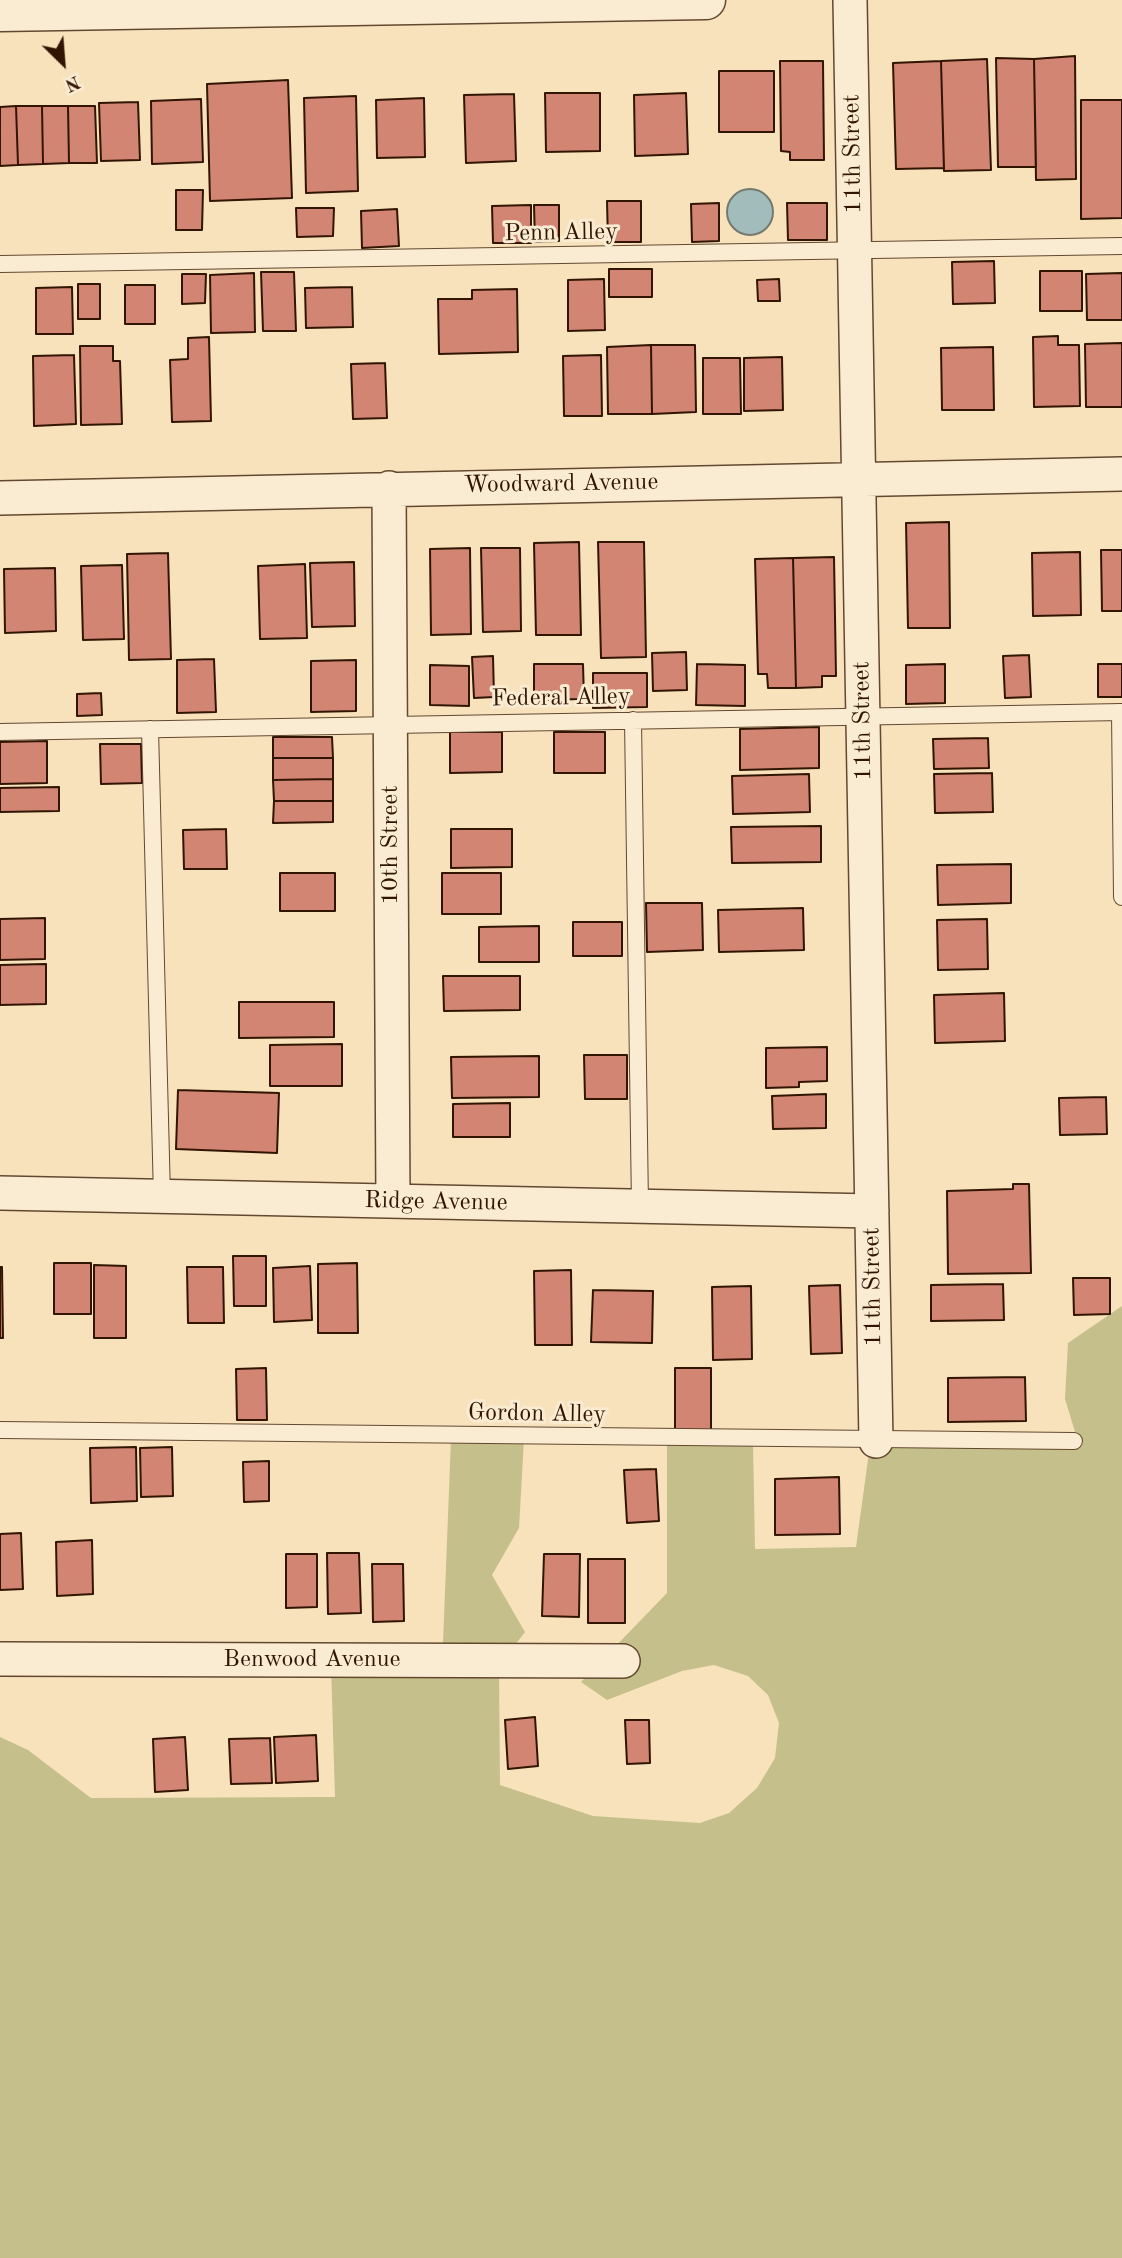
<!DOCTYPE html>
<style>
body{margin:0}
#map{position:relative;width:1122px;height:2258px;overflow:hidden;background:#f7e2bc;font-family:"Old Standard TT",serif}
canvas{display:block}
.north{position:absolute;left:28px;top:28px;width:70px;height:70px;-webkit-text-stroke:5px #faecd3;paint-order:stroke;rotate:155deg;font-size:19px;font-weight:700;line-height:28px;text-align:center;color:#321500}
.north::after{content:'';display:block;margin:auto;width:24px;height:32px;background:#321500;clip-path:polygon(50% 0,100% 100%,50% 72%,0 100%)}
</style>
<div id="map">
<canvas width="1122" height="2258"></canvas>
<div class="north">N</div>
</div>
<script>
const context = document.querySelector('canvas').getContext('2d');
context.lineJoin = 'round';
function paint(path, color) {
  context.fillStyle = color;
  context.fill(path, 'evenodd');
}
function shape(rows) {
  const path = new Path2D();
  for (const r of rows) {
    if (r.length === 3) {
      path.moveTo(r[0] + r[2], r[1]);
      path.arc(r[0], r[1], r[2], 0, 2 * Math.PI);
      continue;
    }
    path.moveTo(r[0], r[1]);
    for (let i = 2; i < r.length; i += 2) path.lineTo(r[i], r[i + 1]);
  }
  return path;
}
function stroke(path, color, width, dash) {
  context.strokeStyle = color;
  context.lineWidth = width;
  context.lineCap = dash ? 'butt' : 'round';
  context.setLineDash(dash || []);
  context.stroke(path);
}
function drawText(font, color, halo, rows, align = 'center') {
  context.font = font + ' "Old Standard TT",serif';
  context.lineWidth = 6;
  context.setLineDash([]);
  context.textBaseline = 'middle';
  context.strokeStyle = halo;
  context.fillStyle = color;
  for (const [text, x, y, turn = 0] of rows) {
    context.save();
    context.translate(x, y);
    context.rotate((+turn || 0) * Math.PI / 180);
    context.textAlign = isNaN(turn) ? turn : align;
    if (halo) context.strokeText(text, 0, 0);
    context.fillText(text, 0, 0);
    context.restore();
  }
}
const green = shape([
 [1122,1306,1122,2258,0,2258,0,1737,28,1750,91,1798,335,1797,331,1665,443,1643,451,1439,524,1439,519,1528,492,1575,525,1632,499,1666,500,1785,593,1816,700,1823,729,1813,757,1788,775,1758,779,1723,768,1695,748,1676,714,1665,682,1671,607,1700,581,1682,667,1593,667,1441,753,1443,755,1549,856,1547,870,1445,1079,1445,1065,1399,1068,1343]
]);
const water = shape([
 [750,212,23]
]);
const building = shape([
 [1075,56,1076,179,1036,180,1034,59,1075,56],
 [996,58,1034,59,1036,167,998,167,996,58],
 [987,59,991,170,944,171,941,61,987,59],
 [780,61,823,61,824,160,790,160,790,152,781,151,780,61],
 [941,61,944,168,896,169,893,63,941,61],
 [719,71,774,71,774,132,719,132,719,71],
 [288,80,292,198,210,201,207,84,288,80],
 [545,93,600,93,600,151,546,152,545,93],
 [686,93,688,154,635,156,634,95,686,93],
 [514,94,516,161,466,163,464,95,514,94],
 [356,96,358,191,306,193,304,98,356,96],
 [424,98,425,157,377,158,376,100,424,98],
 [201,99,203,162,152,164,151,101,201,99],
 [1081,100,1122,100,1122,218,1081,219,1081,100],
 [138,102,140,160,101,161,99,103,138,102],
 [16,106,18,165,0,166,0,107,16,106],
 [16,106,42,106,43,164,18,165,16,106],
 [42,106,68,106,69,163,43,164,42,106],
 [68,106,95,106,97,163,69,163,68,106],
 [176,190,203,190,202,230,176,230,176,190],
 [607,201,641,201,641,242,608,242,607,201],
 [719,203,719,241,692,242,691,204,719,203],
 [787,203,827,203,827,240,788,240,787,203],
 [531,205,531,243,493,243,492,206,531,205],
 [534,205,559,205,559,241,535,242,534,205],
 [296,208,334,208,333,236,297,237,296,208],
 [397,209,399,246,362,248,361,211,397,209],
 [994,261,995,303,953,304,952,262,994,261],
 [609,269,652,269,652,297,609,297,609,269],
 [1040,271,1082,271,1082,311,1040,311,1040,271],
 [261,272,294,272,296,331,263,331,261,272],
 [254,273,255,332,211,333,210,275,254,273],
 [1122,273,1122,320,1087,320,1086,274,1122,273],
 [182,274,206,274,205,303,182,304,182,274],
 [604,279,605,330,568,331,568,280,604,279],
 [779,279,780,301,758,301,757,280,779,279],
 [78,284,100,284,100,319,78,319,78,284],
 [125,285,155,285,155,324,125,324,125,285],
 [72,287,73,334,36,334,36,288,72,287],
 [352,287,353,327,306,328,305,288,352,287],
 [517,289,518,352,439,354,438,299,472,299,472,290,517,289],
 [1058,336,1058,345,1079,345,1080,406,1034,407,1033,337,1058,336],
 [209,337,211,421,172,422,170,360,188,359,188,338,209,337],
 [1122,343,1122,407,1086,407,1085,344,1122,343],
 [651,345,695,345,696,412,652,414,651,345],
 [651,345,652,414,608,414,607,347,651,345],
 [80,346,113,346,113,361,120,361,122,424,81,425,80,346],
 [993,347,994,410,942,410,941,348,993,347],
 [74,355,76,424,34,426,33,356,74,355],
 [601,355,602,416,564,416,563,356,601,355],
 [782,357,783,410,744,411,744,358,782,357],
 [703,358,740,358,741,414,703,414,703,358],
 [385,363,387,418,353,419,351,364,385,363],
 [949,522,950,628,908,628,906,523,949,522],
 [579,542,581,635,536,635,534,543,579,542],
 [598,542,644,542,646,657,601,658,598,542],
 [470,548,471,634,431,635,430,549,470,548],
 [481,548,520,548,521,631,483,632,481,548],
 [1101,550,1122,550,1122,611,1102,611,1101,550],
 [1080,552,1081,615,1033,616,1032,553,1080,552],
 [168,553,171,659,129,660,127,554,168,553],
 [834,557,836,676,822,676,822,687,796,688,793,558,834,557],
 [793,558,796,688,768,688,767,674,758,674,755,559,793,558],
 [354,562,355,626,312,627,310,563,354,562],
 [305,564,307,638,260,639,258,566,305,564],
 [122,565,124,639,83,640,81,566,122,565],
 [55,568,56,631,5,633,4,569,55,568],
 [686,652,687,690,653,691,652,653,686,652],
 [1029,655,1031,697,1005,698,1003,656,1029,655],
 [493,656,494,697,474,698,472,657,493,656],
 [214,659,216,712,177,713,177,660,214,659],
 [356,660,356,711,311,712,311,661,356,660],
 [534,664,583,664,584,699,534,700,534,664],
 [697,664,745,665,745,706,696,705,697,664],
 [945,664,945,703,906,704,906,665,945,664],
 [1098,664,1122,664,1122,697,1098,697,1098,664],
 [430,665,469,666,469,706,430,705,430,665],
 [593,673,647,673,647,707,593,708,593,673],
 [101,693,102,715,77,716,77,694,101,693],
 [819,727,819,768,740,770,740,729,819,727],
 [450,732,502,732,502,772,450,773,450,732],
 [554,732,605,732,605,773,554,773,554,732],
 [273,737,332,737,333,758,273,758,273,737],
 [988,738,989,768,934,769,933,739,988,738],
 [47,741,47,783,0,784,0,742,47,741],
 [100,744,141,744,142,783,101,784,100,744],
 [273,758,333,758,333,779,273,780,273,758],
 [992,773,993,812,935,813,934,774,992,773],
 [809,774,810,812,733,814,732,776,809,774],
 [333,779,333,801,274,801,273,780,333,779],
 [59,787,59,811,0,812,0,788,59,787],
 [274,801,333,801,333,822,273,823,274,801],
 [821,826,821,862,732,863,731,827,821,826],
 [226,829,227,869,184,869,183,830,226,829],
 [451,829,512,829,512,867,451,868,451,829],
 [1011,864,1011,903,938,905,937,865,1011,864],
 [280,873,335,873,335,911,280,911,280,873],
 [442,873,501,873,501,914,442,914,442,873],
 [646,903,702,903,703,950,647,952,646,903],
 [803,908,804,950,719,952,718,910,803,908],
 [45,918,45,959,0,960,0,919,45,918],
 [987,919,988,969,938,970,937,920,987,919],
 [573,922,622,922,622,956,573,956,573,922],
 [539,926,539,962,479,962,479,927,539,926],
 [46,964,46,1004,0,1005,0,965,46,964],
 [443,976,520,976,520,1010,444,1011,443,976],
 [1004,993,1005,1041,935,1043,934,995,1004,993],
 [239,1002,334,1002,334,1037,239,1038,239,1002],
 [342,1044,342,1086,270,1086,270,1045,342,1044],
 [827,1047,827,1081,799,1082,799,1087,766,1088,766,1048,827,1047],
 [584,1055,627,1055,627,1099,585,1099,584,1055],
 [539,1056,539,1097,452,1098,451,1057,539,1056],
 [178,1090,279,1093,277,1153,176,1149,178,1090],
 [826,1094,826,1128,773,1129,772,1096,826,1094],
 [1106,1097,1107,1134,1060,1135,1059,1098,1106,1097],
 [510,1103,510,1137,453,1137,453,1104,510,1103],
 [1013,1184,1029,1184,1031,1273,948,1274,947,1191,1013,1189,1013,1184],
 [233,1256,266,1256,266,1306,234,1306,233,1256],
 [54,1263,91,1263,91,1314,54,1314,54,1263],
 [357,1263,358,1333,318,1333,318,1264,357,1263],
 [94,1265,126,1266,126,1338,94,1338,94,1265],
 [310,1266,312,1320,274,1322,273,1268,310,1266],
 [0,1267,2,1267,3,1338,0,1338,0,1267],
 [187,1267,223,1267,224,1323,188,1323,187,1267],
 [571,1270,572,1345,535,1345,534,1271,571,1270],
 [1073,1278,1110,1278,1110,1314,1074,1315,1073,1278],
 [1003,1284,1004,1320,931,1321,931,1285,1003,1284],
 [840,1285,842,1353,811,1354,809,1286,840,1285],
 [751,1286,752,1359,713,1360,712,1287,751,1286],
 [593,1290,653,1291,652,1343,591,1342,593,1290],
 [266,1368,267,1420,237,1420,236,1369,266,1368],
 [675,1368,711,1368,711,1431,675,1431,675,1368],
 [1025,1377,1026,1421,948,1422,948,1378,1025,1377],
 [136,1447,137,1501,91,1503,90,1448,136,1447],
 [172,1447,173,1496,141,1497,140,1448,172,1447],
 [269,1461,269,1501,244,1502,243,1462,269,1461],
 [656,1469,659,1521,627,1523,624,1470,656,1469],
 [839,1477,840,1534,775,1535,775,1479,839,1477],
 [21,1533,23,1589,0,1590,0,1534,21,1533],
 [92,1540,93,1594,57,1596,56,1542,92,1540],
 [327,1553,359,1553,361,1613,328,1614,327,1553],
 [286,1554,317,1554,317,1607,286,1608,286,1554],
 [544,1554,580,1554,579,1617,542,1616,544,1554],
 [588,1559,625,1559,625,1623,588,1623,588,1559],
 [372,1564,403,1564,404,1621,373,1622,372,1564],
 [535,1717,538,1766,508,1769,505,1720,535,1717],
 [625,1720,649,1720,650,1763,627,1764,625,1720],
 [316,1735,318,1781,276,1783,274,1737,316,1735],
 [185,1737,188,1790,155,1792,153,1739,185,1737],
 [270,1738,272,1783,231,1784,229,1739,270,1738]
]);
const service = shape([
 [0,264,1122,246],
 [1120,712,1122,897],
 [633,720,640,1206],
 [150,729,162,1197],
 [0,732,1122,712],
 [0,1430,1074,1441]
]);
const minor = shape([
 [850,0,876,1441],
 [389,488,393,1201],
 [0,498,1122,474],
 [0,1193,872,1211],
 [0,1659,623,1661]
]);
const tertiary = shape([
 [0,12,706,0]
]);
const streetNames = [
 ["11th Street",853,154,-91],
 ["Penn Alley",561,233,-1],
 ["Woodward Avenue",561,484,-1],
 ["Federal Alley",561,698,-1],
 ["11th Street",863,721,-91],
 ["10th Street",391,845,-90],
 ["Ridge Avenue",436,1202,1],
 ["11th Street",873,1287,-91],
 ["Gordon Alley",537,1414,1],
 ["Benwood Avenue",312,1660]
];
paint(green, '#c5c08b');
paint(water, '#a1bcba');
stroke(water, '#757970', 2);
paint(building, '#d38574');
stroke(building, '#321500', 2);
stroke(service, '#63482f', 18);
stroke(minor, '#63482f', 36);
stroke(tertiary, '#63482f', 41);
stroke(service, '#faecd3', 16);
stroke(minor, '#faecd3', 33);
stroke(tertiary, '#faecd3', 38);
drawText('24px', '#321500', '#faecd3', streetNames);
</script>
